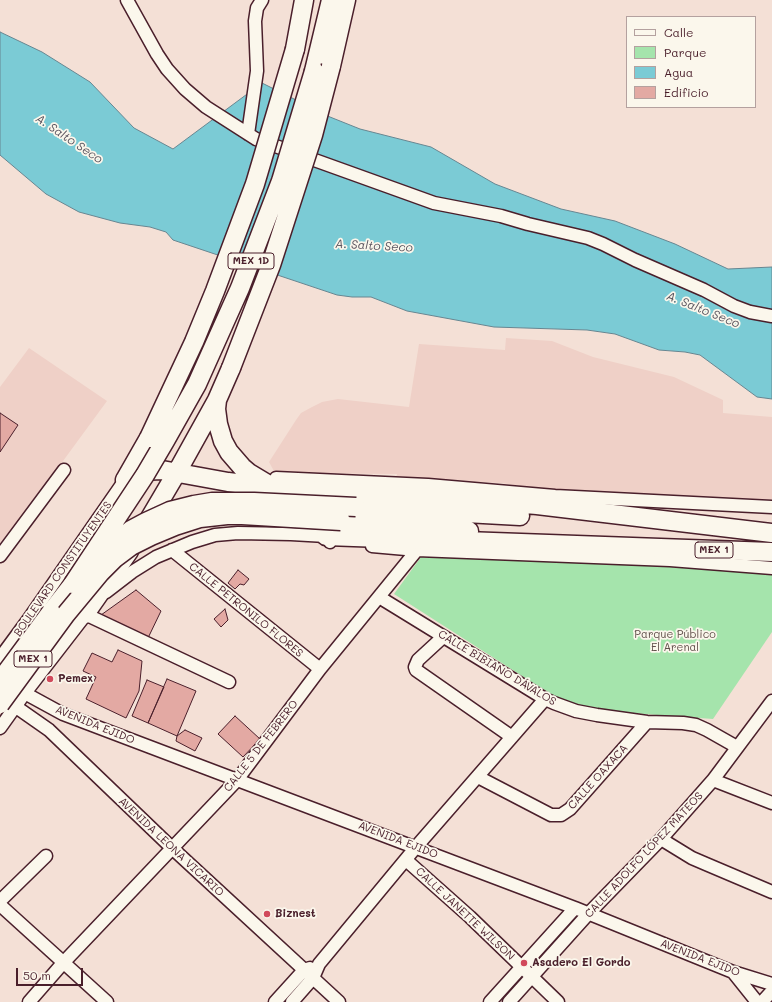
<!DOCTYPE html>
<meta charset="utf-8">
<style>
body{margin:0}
#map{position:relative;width:772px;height:1002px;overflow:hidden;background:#f4e0d6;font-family:Mali,sans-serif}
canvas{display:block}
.legend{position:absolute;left:626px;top:16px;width:130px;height:92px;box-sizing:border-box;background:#fbf7ec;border:1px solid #b4a19f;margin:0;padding:5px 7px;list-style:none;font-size:12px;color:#4a1f2b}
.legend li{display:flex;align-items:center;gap:8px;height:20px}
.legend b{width:20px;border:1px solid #b4a19f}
.scale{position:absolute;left:16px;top:968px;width:67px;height:18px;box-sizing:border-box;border:2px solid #4a1f2b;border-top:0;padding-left:5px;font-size:12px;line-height:14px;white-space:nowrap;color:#4a1f2b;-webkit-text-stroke:3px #fbf7ec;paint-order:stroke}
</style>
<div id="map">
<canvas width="772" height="1002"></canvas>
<ul class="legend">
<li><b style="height:5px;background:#fbf7ec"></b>Calle</li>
<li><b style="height:11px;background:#a5e4ac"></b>Parque</li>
<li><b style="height:11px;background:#7bcbd5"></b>Agua</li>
<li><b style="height:11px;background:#e3a9a3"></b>Edificio</li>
</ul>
<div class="scale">50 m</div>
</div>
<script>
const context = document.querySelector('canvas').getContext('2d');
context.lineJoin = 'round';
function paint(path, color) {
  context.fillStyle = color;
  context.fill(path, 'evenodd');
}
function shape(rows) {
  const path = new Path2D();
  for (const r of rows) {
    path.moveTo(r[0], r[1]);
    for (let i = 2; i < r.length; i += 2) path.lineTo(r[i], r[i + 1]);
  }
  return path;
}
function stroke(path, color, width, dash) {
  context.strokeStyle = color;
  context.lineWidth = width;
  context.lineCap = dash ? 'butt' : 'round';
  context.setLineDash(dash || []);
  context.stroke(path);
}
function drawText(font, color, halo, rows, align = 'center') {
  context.font = font + ' Mali,sans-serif';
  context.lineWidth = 3.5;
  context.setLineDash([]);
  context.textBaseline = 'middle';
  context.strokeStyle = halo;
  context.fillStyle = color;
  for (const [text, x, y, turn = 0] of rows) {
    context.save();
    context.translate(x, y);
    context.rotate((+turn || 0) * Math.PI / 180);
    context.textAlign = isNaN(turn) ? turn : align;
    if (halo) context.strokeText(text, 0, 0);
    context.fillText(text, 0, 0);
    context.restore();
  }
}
const built = shape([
 [506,338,552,341,593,357,674,377,723,400,723,413,772,417,772,503,543,490,502,483,396,479,397,474,275,473,269,462,296,420,301,413,312,407,322,402,338,399,409,407,419,344,505,350],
 [29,348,107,401,0,547,0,387]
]);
const green = shape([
 [421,557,658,566,772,574,772,632,713,719,603,711,590,708,558,699,394,594]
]);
const water = shape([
 [0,32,42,52,90,82,134,128,173,149,262,83,330,117,360,129,431,147,495,184,561,209,615,221,675,244,728,269,772,267,772,399,757,397,700,355,685,352,659,350,615,334,587,330,494,327,407,311,371,297,352,297,337,295,173,240,166,232,150,227,120,223,79,212,46,194,0,155,0,32]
]);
const building = shape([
 [0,413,18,425,0,452,0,413],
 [238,570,249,579,244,585,240,584,235,589,228,583,238,570],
 [136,590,161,611,148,638,101,615,136,590],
 [225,609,228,620,221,627,214,619,225,609],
 [118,650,142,661,139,691,126,718,86,699,96,677,83,671,92,653,112,662,118,650],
 [167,679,196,691,177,736,148,723,167,679],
 [147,680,164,687,148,723,132,716,147,680],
 [235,716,260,739,243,757,218,734,235,716],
 [185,730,202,738,195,751,176,741,177,736,185,730]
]);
const minor = shape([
 [127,0,157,54,167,69,185,89,206,107,256,139,434,203,501,216,528,224,588,238,603,244,635,260,704,290,734,306,750,312,772,316],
 [248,134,257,71,255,21,257,8,262,0],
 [276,478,428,485,555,496,772,507],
 [372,546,417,550,670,560,772,568],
 [172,550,320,669],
 [0,556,64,470],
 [106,592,132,572,156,557,192,542,215,535,238,533,291,534,326,536,330,542],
 [379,597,545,699,554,703,576,711,597,715,647,722,683,723,696,725,707,730,737,747],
 [85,614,229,682],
 [443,637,418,660,415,667,416,670,512,737],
 [0,658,28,620,125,480],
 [19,690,63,714,575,908,733,972,772,984],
 [9,702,49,730,172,848,339,1002],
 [0,728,25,693,90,609],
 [478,777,551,815,561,815,570,809,647,722],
 [713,780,772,803],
 [661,839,692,858,706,864,772,892],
 [406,860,470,917,558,1002],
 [0,901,46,856],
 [0,905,107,1002],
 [733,972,757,1002],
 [29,1002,63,963,237,780,320,669,417,550],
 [275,1002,304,970,310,968],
 [292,1002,313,978,319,964,416,847,545,699],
 [490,1002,575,908],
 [509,1002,589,913,661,839,713,780,772,701],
 [762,1002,772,991]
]);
const highway = shape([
 [295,49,304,0],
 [331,66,346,0],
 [314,71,331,0],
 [217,400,216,409,218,424,223,441,229,452,242,467,249,473,269,485],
 [125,480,140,471,162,470,228,482,277,488,478,500,537,505,772,533],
 [125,480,149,438],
 [356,507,520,516],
 [341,521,469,531],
 [144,528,177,472,217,400,231,368],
 [326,536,772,552],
 [51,612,73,584],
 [85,614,129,551]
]);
const highwayBridge = shape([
 [231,368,271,265,313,135,331,66],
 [149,438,194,342,215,291,255,184,295,49],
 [98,557,131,530,146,522,170,511,194,505,212,502,254,502,356,507],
 [73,584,145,475,165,441,197,384,240,288,281,181,314,71],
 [0,681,51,612],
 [0,704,66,614,100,573,115,558,131,546,151,536,175,526,200,518,227,515,242,515,341,521]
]);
const markers = [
 [50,679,4,"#d1495b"],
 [267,914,4,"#d1495b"],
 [524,963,4,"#d1495b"]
];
const shields = [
 [251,261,46],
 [714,550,38],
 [33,659,38]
];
const shieldNames = [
 ["MEX 1D",251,261],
 ["MEX 1",714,550],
 ["MEX 1",33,659]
];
const streetNames = [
 ["BOULEVARD CONSTITUYENTES",63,569,-55],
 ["CALLE PETRONILO FLORES",246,610,39],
 ["CALLE BIBIANO DÁVALOS",497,668,31],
 ["AVENIDA EJIDO",95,725,22],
 ["CALLE 5 DE FEBRERO",261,746,-52],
 ["CALLE OAXACA",598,777,-48],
 ["AVENIDA EJIDO",398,840,21],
 ["AVENIDA LEONA VICARIO",171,847,43],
 ["CALLE ADOLFO LÓPEZ MATEOS",644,855,-47],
 ["CALLE JANETTE WILSON",465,914,43],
 ["AVENIDA EJIDO",700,958,21]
];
const parkNames = [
 ["Parque Público",675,635],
 ["El Arenal",675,648]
];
const poiNames = [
 ["Pemex",58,679],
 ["Biznest",275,914],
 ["Asadero El Gordo",532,963]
];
const waterNames = [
 ["A. Salto Seco",69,139,34],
 ["A. Salto Seco",374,246,3],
 ["A. Salto Seco",703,310,22]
];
paint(built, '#efd0c7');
paint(green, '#a5e4ac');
paint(water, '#7bcbd5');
stroke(water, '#678691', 1);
paint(building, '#e3a9a3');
stroke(building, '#4a1f2b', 1);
stroke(minor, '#4a1f2b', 15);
stroke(highway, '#4a1f2b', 21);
stroke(minor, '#fbf7ec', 12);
stroke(highway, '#fbf7ec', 18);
stroke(highwayBridge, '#4a1f2b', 21, []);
stroke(highwayBridge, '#fbf7ec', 18);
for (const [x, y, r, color] of markers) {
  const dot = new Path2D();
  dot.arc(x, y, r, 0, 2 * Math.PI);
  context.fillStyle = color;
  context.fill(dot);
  stroke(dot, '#fbf7ec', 1.5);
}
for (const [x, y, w] of shields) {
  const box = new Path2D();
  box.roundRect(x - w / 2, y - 8, w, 16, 3);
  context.fillStyle = '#fbf7ec';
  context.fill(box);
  stroke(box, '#4a1f2b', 1);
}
drawText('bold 10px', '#4a1f2b', null, shieldNames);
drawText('11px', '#4a1f2b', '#fbf7ec', streetNames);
drawText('11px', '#61504b', '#fbf7ec', parkNames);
drawText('bold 11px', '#4a1f2b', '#fbf7ec', poiNames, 'left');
drawText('italic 12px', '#59535e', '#fbf7ec', waterNames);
</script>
